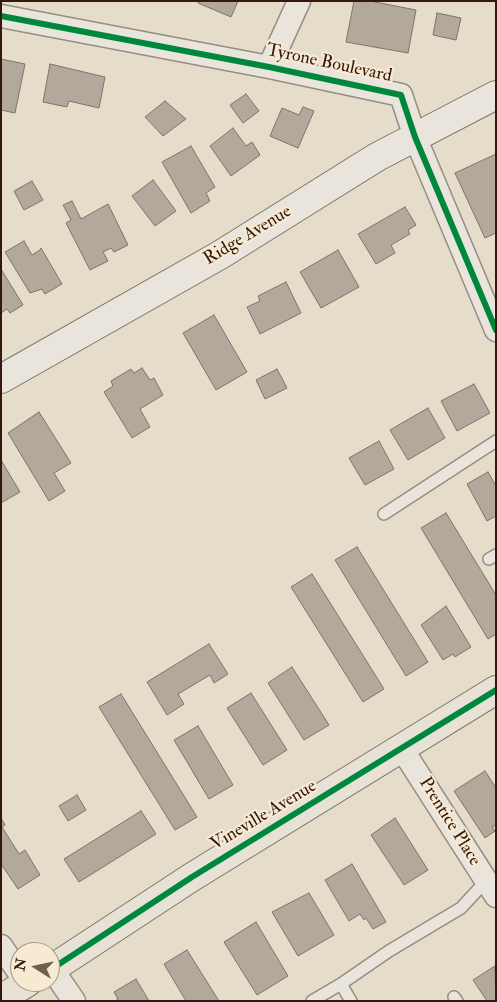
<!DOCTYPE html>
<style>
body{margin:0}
#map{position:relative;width:497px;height:1002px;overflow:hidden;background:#e5dcc9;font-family:"IM FELL Double Pica",serif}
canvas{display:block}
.frame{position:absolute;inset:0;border:2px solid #34180d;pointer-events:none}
.north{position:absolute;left:10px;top:942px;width:50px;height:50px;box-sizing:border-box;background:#f7ead3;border:1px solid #a99684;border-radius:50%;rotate:280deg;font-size:14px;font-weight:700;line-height:20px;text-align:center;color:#34180d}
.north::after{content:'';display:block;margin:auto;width:18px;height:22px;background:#725d4f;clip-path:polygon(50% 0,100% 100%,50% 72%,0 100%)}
</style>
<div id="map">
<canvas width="497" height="1002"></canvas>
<div class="frame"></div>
<div class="north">N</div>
</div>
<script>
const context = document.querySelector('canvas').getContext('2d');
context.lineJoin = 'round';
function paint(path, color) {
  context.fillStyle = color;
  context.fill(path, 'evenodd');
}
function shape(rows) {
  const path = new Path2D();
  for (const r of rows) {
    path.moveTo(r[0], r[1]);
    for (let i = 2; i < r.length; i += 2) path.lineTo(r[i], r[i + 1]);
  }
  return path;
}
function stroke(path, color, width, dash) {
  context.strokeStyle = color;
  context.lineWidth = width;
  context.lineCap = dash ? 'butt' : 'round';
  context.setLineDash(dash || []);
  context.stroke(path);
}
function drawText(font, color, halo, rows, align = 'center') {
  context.font = font + ' "IM FELL Double Pica",serif';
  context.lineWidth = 4.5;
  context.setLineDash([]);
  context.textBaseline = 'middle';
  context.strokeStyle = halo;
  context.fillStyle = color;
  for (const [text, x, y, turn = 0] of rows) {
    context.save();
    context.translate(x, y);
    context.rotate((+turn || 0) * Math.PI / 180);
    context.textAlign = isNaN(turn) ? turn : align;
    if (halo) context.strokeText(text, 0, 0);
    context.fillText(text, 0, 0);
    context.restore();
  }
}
const building = shape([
 [199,1,238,1,231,17,198,3,199,1],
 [354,1,370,1,416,10,408,53,346,42,354,1],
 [437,13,461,18,456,40,433,35,437,13],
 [1,59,25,64,15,113,1,110,1,59],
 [50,64,105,77,99,108,69,101,67,107,43,102,50,64],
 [246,94,259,111,243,123,230,105,246,94],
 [165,101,186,119,163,136,145,117,165,101],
 [303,107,314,111,298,148,270,136,282,108,299,115,303,107],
 [233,128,246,146,252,142,260,155,231,176,210,146,233,128],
 [191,146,215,187,206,193,210,201,191,213,162,162,191,146],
 [496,154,496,233,485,238,455,173,496,154],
 [153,180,176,211,155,226,132,196,153,180],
 [32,181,43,200,24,210,14,191,32,181],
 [72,201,81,219,108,204,128,245,114,252,111,248,103,252,108,261,90,270,66,223,71,220,63,205,72,201],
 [405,207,416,225,408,230,410,234,391,245,395,253,376,264,358,234,405,207],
 [24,241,32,255,40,250,41,248,62,284,45,294,42,289,30,293,5,252,24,241],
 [338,250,359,287,321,308,300,272,338,250],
 [1,269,23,305,10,313,7,309,1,313,1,269],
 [286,282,301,313,260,334,247,307,260,301,258,296,286,282],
 [214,315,247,372,216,390,183,333,214,315],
 [142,368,150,380,154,378,163,395,140,409,150,427,132,438,104,392,113,386,111,381,131,369,134,373,142,368],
 [277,369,287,388,265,399,256,380,277,369],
 [474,384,490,413,457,431,441,401,474,384],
 [428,408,445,438,408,460,390,430,428,408],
 [39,412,71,463,54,473,65,491,49,501,8,433,39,412],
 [379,441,394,469,365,485,349,458,379,441],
 [1,460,20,492,1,503,1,460],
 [488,472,496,486,496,516,487,521,467,484,488,472],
 [446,513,496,595,496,634,488,639,421,528,446,513],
 [357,547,428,662,406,676,335,560,357,547],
 [312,574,384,689,363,702,291,587,312,574],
 [446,606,471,647,455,657,453,654,443,660,421,625,446,606],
 [209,644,228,674,214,683,210,675,178,694,184,704,167,715,147,682,209,644],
 [292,667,329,725,304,740,268,683,292,667],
 [251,693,287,750,263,765,227,708,251,693],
 [121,694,197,817,175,830,99,707,121,694],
 [198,726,233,785,209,799,174,740,198,726],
 [485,771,496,788,496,825,492,827,495,831,485,838,454,791,485,771],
 [77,795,86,810,68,821,59,806,77,795],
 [141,811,156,834,79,882,64,859,141,811],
 [1,818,5,825,2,827,19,854,25,850,40,875,18,889,1,864,1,818],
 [395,818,428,870,404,885,371,835,395,818],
 [352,864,386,922,373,929,366,918,364,920,360,914,349,921,325,880,352,864],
 [309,893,334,935,298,956,272,912,309,893],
 [256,922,288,976,257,995,224,942,256,922],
 [187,950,219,1001,186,1001,164,964,187,950],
 [495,966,496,1001,487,1001,473,980,495,966],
 [136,979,149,1001,115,1001,118,999,114,992,136,979]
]);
const lane = shape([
 [384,514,496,441],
 [489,559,496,555],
 [454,997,457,1001],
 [312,1001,341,984],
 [351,1001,341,984,389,951,461,908,486,881]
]);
const street = shape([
 [1,16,269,67,401,95,415,137,496,330],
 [269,67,299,1],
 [402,749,496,896],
 [1,946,20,974],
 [52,969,74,1001]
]);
const secondary = shape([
 [1,379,220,255,377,157,496,95]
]);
const primary = shape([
 [50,970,192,877,496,690],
 [1,999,28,982]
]);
const cycleway = shape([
 [1,16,269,67,401,95,415,137,496,330],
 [50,970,192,877,496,690]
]);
const streetNames = [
 ["Tyrone Boulevard",329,64,12],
 ["Ridge Avenue",248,236,-31],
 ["Vineville Avenue",264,816,-31],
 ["Prentice Place",449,822,58]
];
paint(building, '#b2a99c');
stroke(building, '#7c7469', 1);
stroke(lane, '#968d82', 14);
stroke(street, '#968d82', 25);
stroke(secondary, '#7c7469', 30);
stroke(primary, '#7c7469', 30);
stroke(lane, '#eae5dc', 11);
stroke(street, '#eae5dc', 22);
stroke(secondary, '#eae5dc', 28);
stroke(primary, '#e7e1d6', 28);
stroke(cycleway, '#00873e', 6);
drawText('18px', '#34180d', '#f7ead3', streetNames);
</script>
